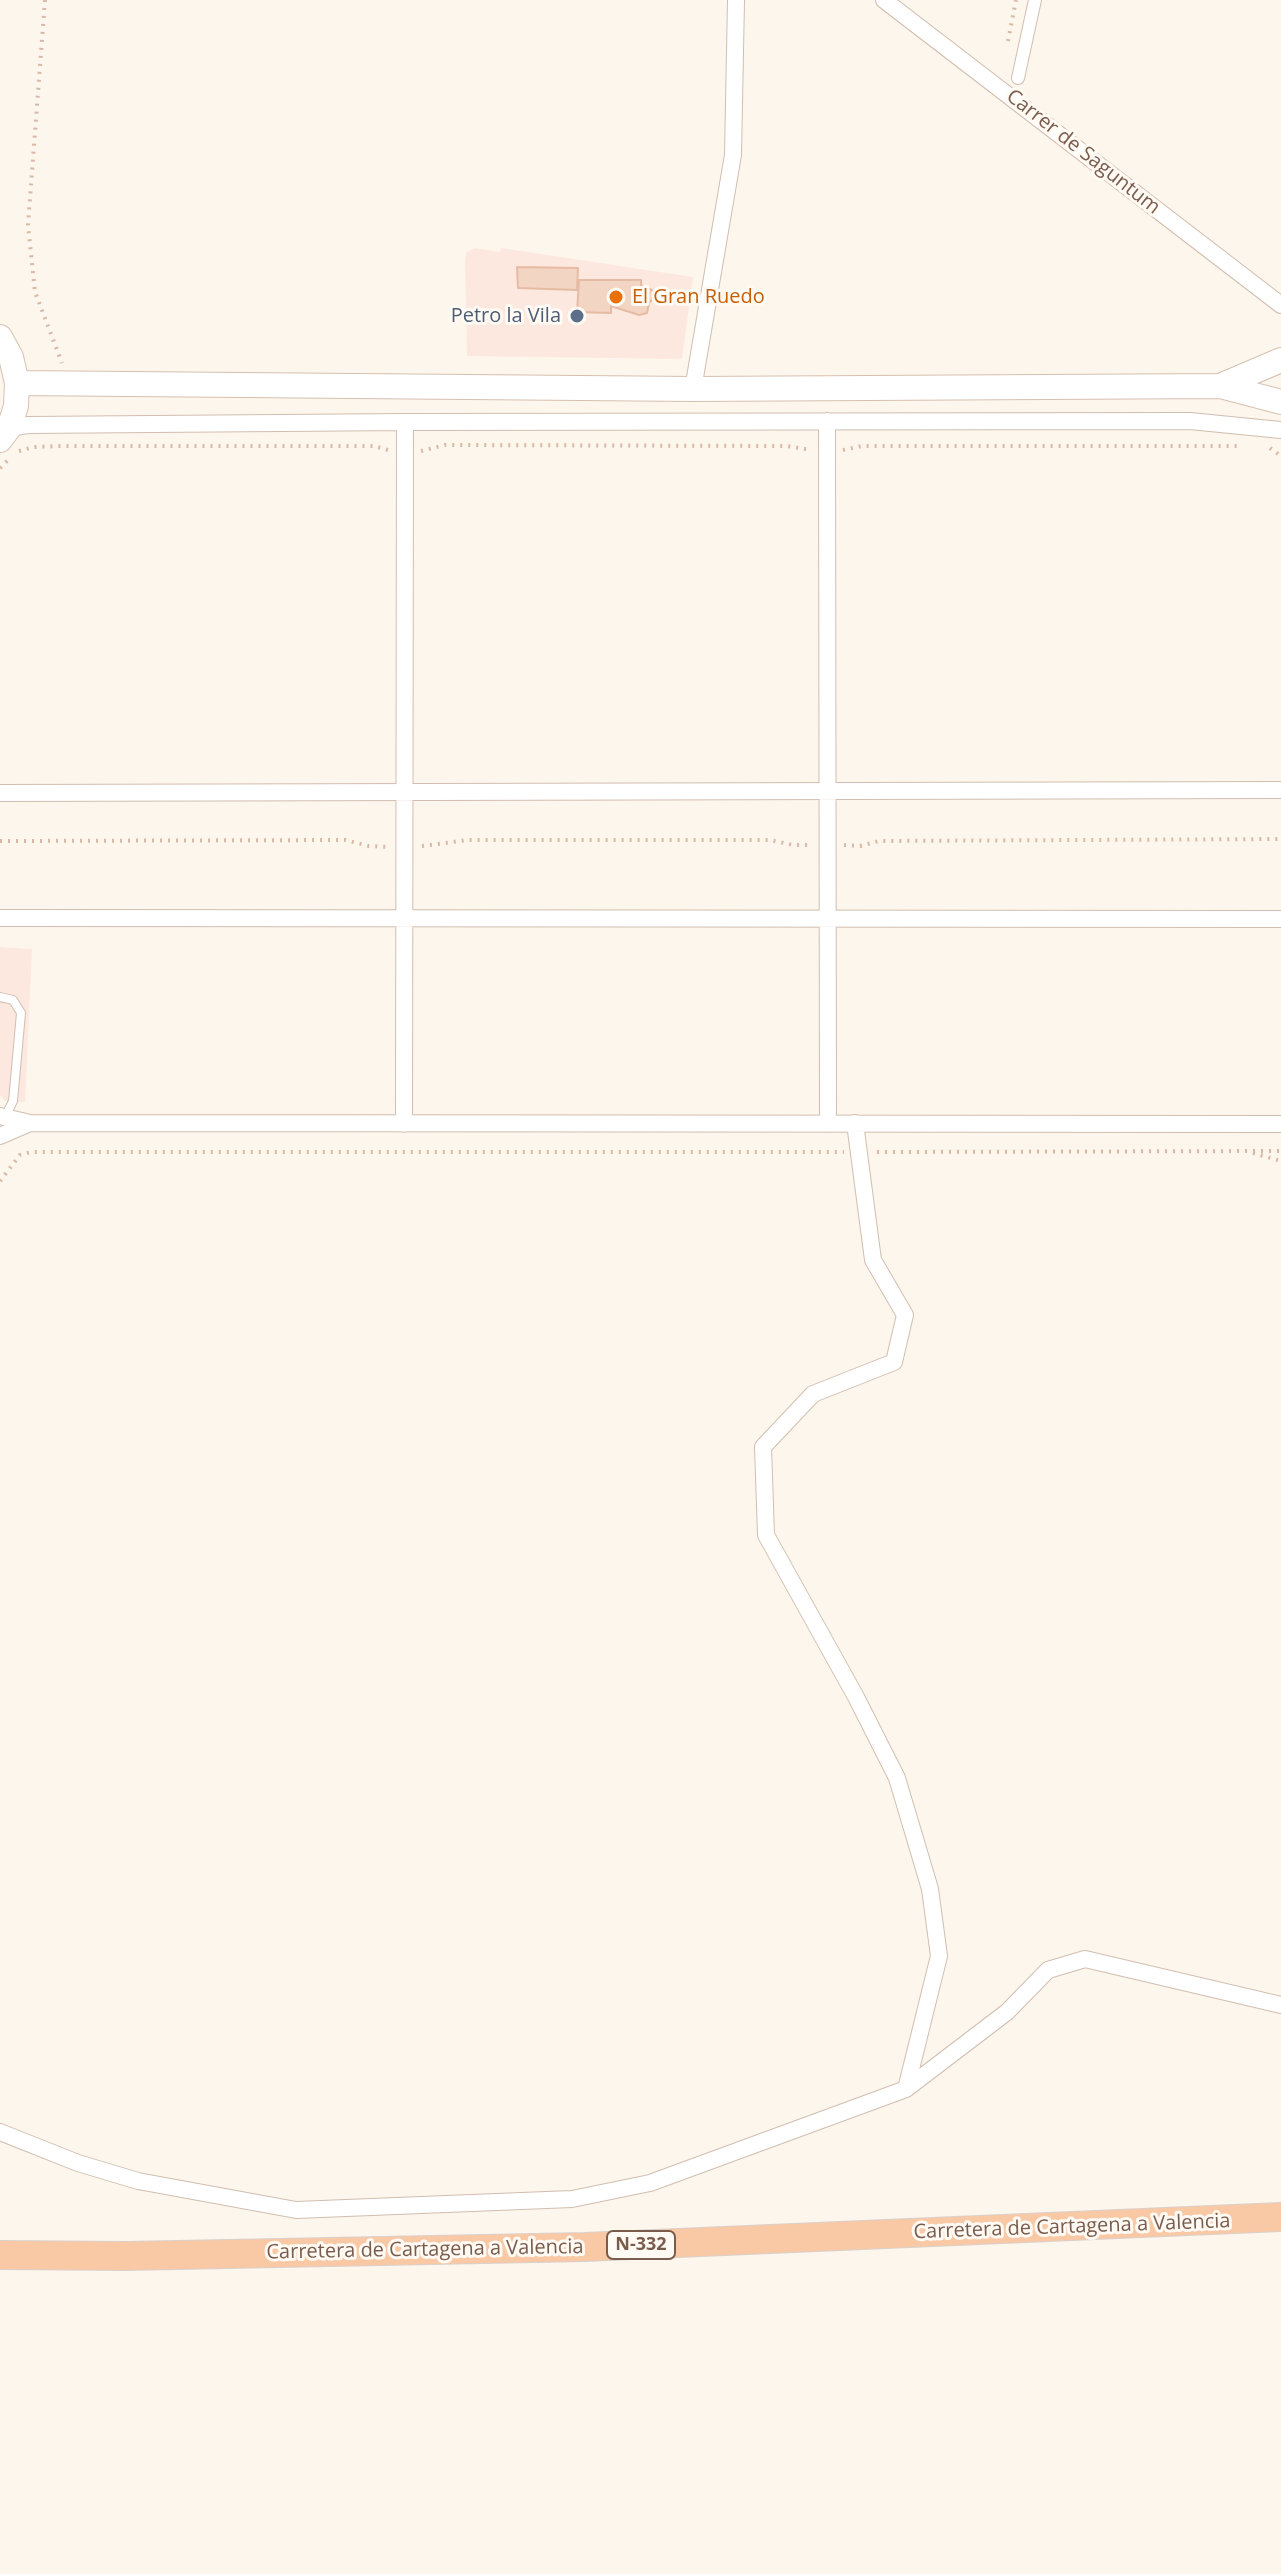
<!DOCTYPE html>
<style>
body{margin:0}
canvas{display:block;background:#fdf6ec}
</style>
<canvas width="1281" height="2574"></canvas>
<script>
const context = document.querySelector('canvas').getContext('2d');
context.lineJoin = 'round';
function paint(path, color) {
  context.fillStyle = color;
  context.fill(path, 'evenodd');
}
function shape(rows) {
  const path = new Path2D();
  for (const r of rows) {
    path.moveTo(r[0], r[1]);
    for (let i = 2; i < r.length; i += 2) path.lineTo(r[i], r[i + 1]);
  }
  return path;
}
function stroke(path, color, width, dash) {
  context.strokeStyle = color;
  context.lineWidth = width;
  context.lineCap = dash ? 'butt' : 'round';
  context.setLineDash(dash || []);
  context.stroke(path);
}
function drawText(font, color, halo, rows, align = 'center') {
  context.font = font + ' "Open Sans",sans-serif';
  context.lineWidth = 6;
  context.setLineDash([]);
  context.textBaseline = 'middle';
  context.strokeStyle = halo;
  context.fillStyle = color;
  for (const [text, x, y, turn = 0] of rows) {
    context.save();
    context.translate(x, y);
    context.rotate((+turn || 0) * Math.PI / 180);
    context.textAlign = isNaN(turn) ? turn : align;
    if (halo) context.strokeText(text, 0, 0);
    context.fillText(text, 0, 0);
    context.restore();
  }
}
const commercial = shape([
 [474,248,500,252,501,248,693,277,682,359,467,356,465,261,466,253],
 [0,947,32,949,25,1102,5,1101,0,1095]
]);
const building = shape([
 [517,267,578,268,577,290,518,288,517,267],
 [579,280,641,280,641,285,658,293,649,303,647,313,639,315,611,306,611,313,577,312,579,280]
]);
const path = shape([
 [45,0,28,225,35,292,62,363],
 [1008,41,1016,0],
 [1270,448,1281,456],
 [843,450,862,446,1242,446],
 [19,451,34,447,61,446,374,446,388,450],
 [421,451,445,445,787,446,811,450],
 [0,468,9,459],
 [0,841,345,840,369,846,389,847],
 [844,845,860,846,879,841,1281,839],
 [422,846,468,840,770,840,793,845,811,845],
 [877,1152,1281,1151],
 [1253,1153,1281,1161],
 [0,1181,20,1155,31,1152,844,1152]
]);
const service = shape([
 [0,997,13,1000,21,1013,13,1101,5,1117]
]);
const pedestrian = shape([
 [1018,78,1035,0]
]);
const minor = shape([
 [884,0,1281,305],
 [693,389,733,155,736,0],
 [827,421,828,1124],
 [9,428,28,425,405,422,1190,421,1281,430],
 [0,793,1281,790],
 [0,918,1281,919],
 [0,1116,30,1123,0,1136],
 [30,1123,1281,1124],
 [855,1123,873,1260,905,1315,894,1362,813,1394,763,1447,766,1535,856,1697,897,1778,930,1889,939,1956,906,2089],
 [404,1124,405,422],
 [0,2132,78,2163,138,2181,296,2210,572,2199,650,2183,906,2089,1007,2012,1048,1970,1085,1959,1281,2005]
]);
const secondary = shape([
 [0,337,11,357,17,383,16,406,9,428,0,440],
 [17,383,693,389,1220,386,1281,402],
 [1220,386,1281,360]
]);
const trunk = shape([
 [0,2255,126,2256,585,2247,1281,2217]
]);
const markers = [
 [616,297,8,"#e8710a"],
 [577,316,8,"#5c6f8a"]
];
const shields = [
 [641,2245,68]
];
const shieldNames = [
 ["N-332",641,2245]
];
const streetNames = [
 ["Carrer de Saguntum",1083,152,38],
 ["Carretera de Cartagena a Valencia",1072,2227,-2],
 ["Carretera de Cartagena a Valencia",425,2250,-1]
];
const foodNames = [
 ["El Gran Ruedo",632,297]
];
const serviceNames = [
 ["Petro la Vila",561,316]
];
paint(commercial, '#fde8e0');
paint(building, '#f3d5c3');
stroke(building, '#e6bba3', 2);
stroke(service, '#d1beb0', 10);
stroke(pedestrian, '#d1beb0', 14);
stroke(minor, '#d1beb0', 18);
stroke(secondary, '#d6c0b0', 26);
stroke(trunk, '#dad1cd', 30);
stroke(path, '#d9b8a5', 4, [2, 6]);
stroke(service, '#fff', 8);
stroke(pedestrian, '#fff', 12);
stroke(minor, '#fff', 16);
stroke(secondary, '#fff', 24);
stroke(trunk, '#f9c8a4', 28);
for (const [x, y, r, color] of markers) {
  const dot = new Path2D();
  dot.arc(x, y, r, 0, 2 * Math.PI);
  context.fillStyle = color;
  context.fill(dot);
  stroke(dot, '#fffaf3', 3);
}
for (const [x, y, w] of shields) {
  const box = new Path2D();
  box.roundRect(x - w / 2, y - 14, w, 28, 6);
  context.fillStyle = '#fffaf3';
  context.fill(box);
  stroke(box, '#7a5c4d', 2);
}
drawText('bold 18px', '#7a5c4d', null, shieldNames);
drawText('20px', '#7a5c4d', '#fffaf3', streetNames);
drawText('20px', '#c56008', '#fffaf3', foodNames, 'left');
drawText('20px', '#4e5e75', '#fffaf3', serviceNames, 'right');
</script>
